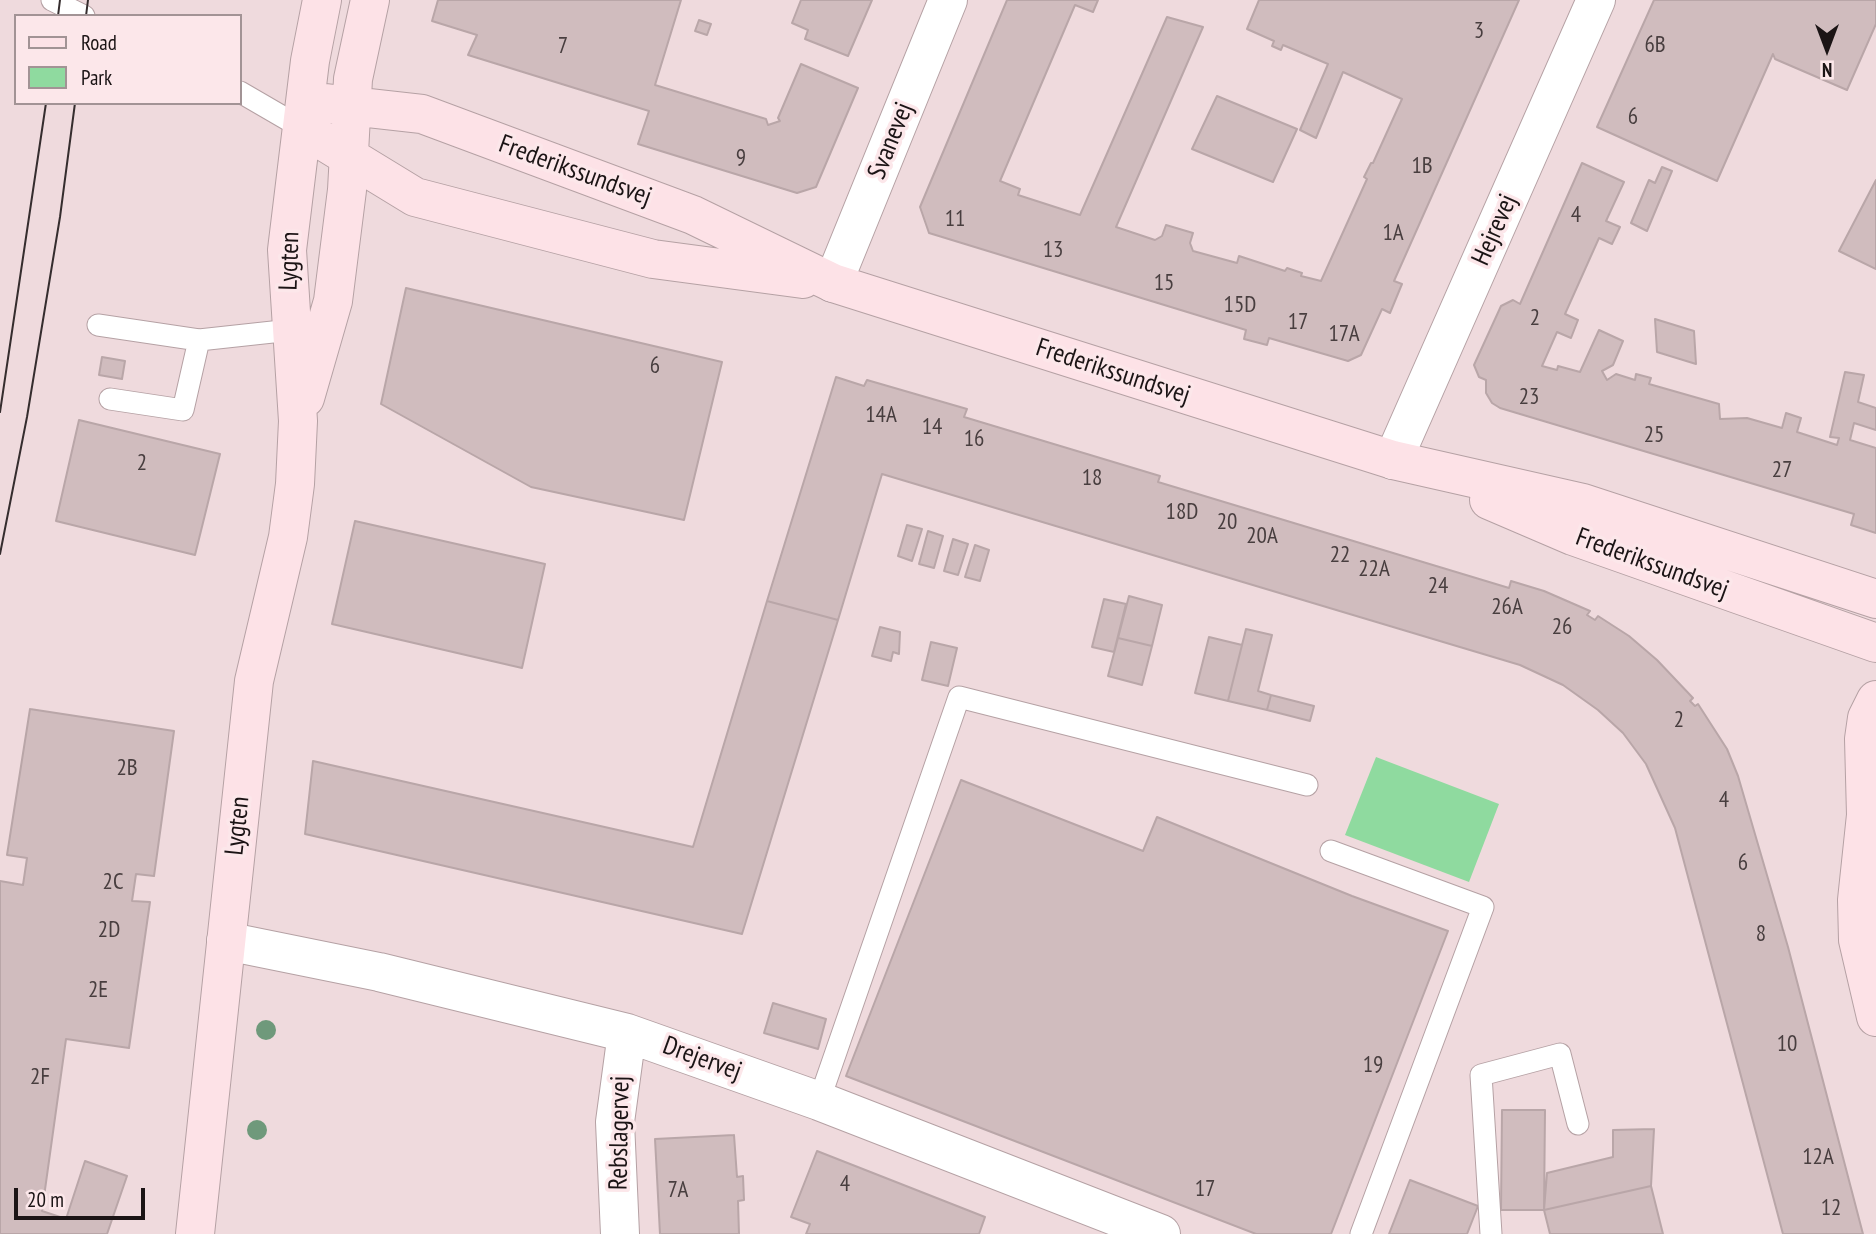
<!DOCTYPE html>
<style>
body{margin:0}
#map{position:relative;width:1876px;height:1234px;overflow:hidden;background:#efdadd;font-family:"PT Sans Narrow",sans-serif}
canvas{display:block}
.legend{position:absolute;left:14px;top:14px;width:228px;height:91px;box-sizing:border-box;background:#fce7ea;border:2px solid #a29395;margin:0;padding:9px 12px;list-style:none;font-size:21px;color:#1b1415}
.legend li{display:flex;align-items:center;gap:14px;height:35px}
.legend b{width:35px;border:2px solid #a29395}
.north{position:absolute;left:1792px;top:14px;width:70px;height:70px;-webkit-text-stroke:5px #fce7ea;paint-order:stroke;rotate:180deg;font-size:19px;font-weight:700;line-height:28px;text-align:center;color:#1b1415}
.north::after{content:'';display:block;margin:auto;width:24px;height:32px;background:#1b1415;clip-path:polygon(50% 0,100% 100%,50% 72%,0 100%)}
.scale{position:absolute;left:14px;top:1188px;width:131px;height:32px;box-sizing:border-box;border:4px solid #1b1415;border-top:0;padding-left:9px;font-size:21px;line-height:24px;white-space:nowrap;color:#1b1415;-webkit-text-stroke:5px #fce7ea;paint-order:stroke}
</style>
<div id="map">
<canvas width="1876" height="1234"></canvas>
<ul class="legend">
<li><b style="height:9px;background:#fde2e7"></b>Road</li>
<li><b style="height:19px;background:#8fda9f"></b>Park</li>
</ul>
<div class="north">N</div>
<div class="scale">20 m</div>
</div>
<script>
const context = document.querySelector('canvas').getContext('2d');
context.lineJoin = 'round';
function paint(path, color) {
  context.fillStyle = color;
  context.fill(path, 'evenodd');
}
function shape(rows) {
  const path = new Path2D();
  for (const r of rows) {
    path.moveTo(r[0], r[1]);
    for (let i = 2; i < r.length; i += 2) path.lineTo(r[i], r[i + 1]);
  }
  return path;
}
function stroke(path, color, width, dash) {
  context.strokeStyle = color;
  context.lineWidth = width;
  context.lineCap = dash ? 'butt' : 'round';
  context.setLineDash(dash || []);
  context.stroke(path);
}
function drawText(font, color, halo, rows, align = 'center') {
  context.font = font + ' "PT Sans Narrow",sans-serif';
  context.lineWidth = 7;
  context.setLineDash([]);
  context.textBaseline = 'middle';
  context.strokeStyle = halo;
  context.fillStyle = color;
  for (const [text, x, y, turn = 0] of rows) {
    context.save();
    context.translate(x, y);
    context.rotate((+turn || 0) * Math.PI / 180);
    context.textAlign = isNaN(turn) ? turn : align;
    if (halo) context.strokeText(text, 0, 0);
    context.fillText(text, 0, 0);
    context.restore();
  }
}
const green = shape([
 [1376,757,1499,804,1469,882,1345,835]
]);
const building = shape([
 [438,0,681,0,655,85,766,119,768,125,780,121,778,118,801,64,858,88,816,187,797,193,638,144,649,111,468,55,477,35,432,21,438,0],
 [801,0,872,0,848,56,805,39,808,30,792,23,801,0],
 [1007,0,1098,0,1093,12,1075,5,1000,181,1020,189,1018,195,1080,215,1167,17,1203,27,1116,227,1155,240,1162,236,1166,225,1193,233,1190,243,1193,251,1237,263,1239,256,1285,271,1287,268,1302,273,1301,276,1321,281,1367,179,1364,177,1371,163,1373,163,1402,99,1343,72,1316,138,1300,130,1328,64,1283,45,1281,50,1272,46,1274,41,1247,29,1259,0,1519,0,1394,281,1402,284,1390,313,1382,309,1361,355,1348,361,1269,338,1267,345,1244,339,1246,330,929,233,920,207,1007,0],
 [1654,0,1876,0,1876,24,1847,90,1775,59,1773,54,1717,181,1597,127,1654,0],
 [699,20,711,24,707,35,695,31,699,20],
 [1217,96,1297,129,1273,182,1192,149,1217,96],
 [1582,163,1624,182,1606,221,1620,227,1612,244,1599,238,1565,314,1578,320,1571,338,1557,332,1542,366,1557,370,1558,366,1580,372,1599,330,1623,341,1613,365,1602,371,1607,380,1616,374,1635,380,1636,374,1651,378,1649,384,1719,404,1720,419,1747,418,1782,428,1786,413,1801,418,1797,432,1837,445,1839,438,1830,437,1845,372,1864,375,1858,402,1876,408,1876,430,1854,423,1850,440,1876,448,1876,533,1851,525,1854,514,1500,408,1492,403,1486,393,1486,380,1479,377,1474,365,1501,306,1513,300,1520,304,1582,163],
 [1662,167,1672,171,1647,231,1631,223,1649,180,1655,183,1662,167],
 [1876,180,1876,269,1839,251,1876,180],
 [406,288,722,362,684,520,531,487,381,404,406,288],
 [1655,319,1694,331,1696,364,1657,352,1655,319],
 [102,357,125,361,122,379,99,375,102,357],
 [836,377,864,386,867,380,967,409,964,417,1160,476,1158,482,1509,588,1511,581,1544,591,1590,611,1587,615,1595,620,1598,616,1629,636,1657,660,1693,698,1690,701,1695,706,1698,704,1727,749,1738,776,1788,947,1863,1234,1783,1234,1675,828,1646,764,1623,733,1598,710,1563,685,1520,665,882,474,838,620,767,601,836,377],
 [79,420,220,454,195,555,56,521,79,420],
 [355,521,545,564,522,668,332,624,355,521],
 [907,525,922,529,912,561,898,556,907,525],
 [928,531,943,536,934,568,919,564,928,531],
 [953,539,968,544,958,575,944,571,953,539],
 [975,545,989,550,980,581,965,577,975,545],
 [1129,596,1162,605,1152,646,1118,638,1129,596],
 [1104,599,1126,604,1114,652,1092,647,1104,599],
 [767,601,838,620,742,934,305,834,313,761,693,847,767,601],
 [880,627,900,632,899,654,893,652,891,661,872,656,880,627],
 [1246,629,1272,635,1258,691,1271,695,1267,710,1228,701,1246,629],
 [1209,637,1242,645,1228,701,1195,693,1209,637],
 [1118,638,1152,646,1142,685,1108,676,1118,638],
 [931,642,957,648,948,686,922,680,931,642],
 [1271,695,1314,706,1310,721,1267,710,1271,695],
 [30,709,174,731,154,876,136,874,132,901,150,902,129,1048,66,1039,42,1211,66,1219,85,1161,127,1176,107,1234,0,1234,0,881,23,885,27,858,7,855,30,709],
 [961,780,1143,851,1157,817,1352,896,1448,931,1331,1234,1256,1234,846,1076,961,780],
 [773,1003,826,1019,818,1049,764,1033,773,1003],
 [1502,1110,1545,1110,1544,1210,1501,1210,1502,1110],
 [1654,1129,1651,1186,1544,1210,1547,1173,1613,1157,1613,1130,1654,1129],
 [734,1135,737,1177,743,1176,744,1200,738,1201,739,1234,660,1234,655,1139,734,1135],
 [817,1151,985,1217,979,1234,806,1234,810,1224,791,1217,817,1151],
 [1410,1180,1478,1206,1467,1234,1389,1234,1410,1180],
 [1651,1186,1663,1234,1550,1234,1544,1210,1651,1186]
]);
const lane = shape([
 [52,0,84,16],
 [240,92,302,128],
 [98,325,199,340],
 [110,399,183,410,199,340,291,330],
 [1331,851,1483,907,1361,1234],
 [819,1101,959,697,1307,785],
 [1491,1234,1481,1075,1560,1054,1578,1124]
]);
const street = shape([
 [833,283,948,0],
 [1393,460,1596,0],
 [226,941,379,972,627,1033,819,1101,1161,1234],
 [620,1234,615,1122,627,1033]
]);
const secondary = shape([
 [306,101,422,114,693,215,833,283,1393,460,1583,503,1876,599],
 [302,128,415,197,653,259,803,279],
 [305,398,333,301,347,190,353,79,370,0],
 [1489,500,1573,536,1876,643],
 [1876,700,1867,718,1864,739,1866,815,1857,900,1858,940,1876,1017],
 [195,1234,254,681,288,537,295,484,298,421,287,250,310,61,322,0]
]);
const tram = shape([
 [58,16,60,0],
 [86,16,88,0],
 [0,412,46,103],
 [0,554,27,417,60,217,75,103]
]);
const trees = [
 [266,1030],
 [257,1130]
];
const numberNames = [
 ["3",1479,31],
 ["6B",1655,45],
 ["7",563,46],
 ["6",1633,117],
 ["9",741,158],
 ["1B",1422,166],
 ["4",1576,215],
 ["11",955,219],
 ["1A",1393,233],
 ["13",1053,250],
 ["15",1164,283],
 ["15D",1240,305],
 ["2",1535,318],
 ["17",1298,322],
 ["17A",1344,334],
 ["6",655,366],
 ["23",1529,397],
 ["14A",881,415],
 ["14",932,427],
 ["25",1654,435],
 ["16",974,439],
 ["2",142,463],
 ["27",1782,470],
 ["18",1092,478],
 ["18D",1182,512],
 ["20",1227,522],
 ["20A",1262,536],
 ["22",1340,555],
 ["22A",1374,569],
 ["24",1438,586],
 ["26A",1507,607],
 ["26",1562,627],
 ["2",1679,720],
 ["2B",127,768],
 ["4",1724,800],
 ["6",1743,863],
 ["2C",113,882],
 ["2D",109,930],
 ["8",1761,934],
 ["2E",98,990],
 ["10",1787,1044],
 ["19",1373,1065],
 ["2F",40,1077],
 ["12A",1818,1157],
 ["4",845,1184],
 ["17",1205,1189],
 ["7A",678,1190],
 ["12",1831,1208]
];
const streetNames = [
 ["Svanevej",891,141,-68],
 ["Frederikssundsvej",575,171,20],
 ["Hejrevej",1495,230,-66],
 ["Lygten",290,261,-88],
 ["Frederikssundsvej",1113,372,18],
 ["Frederikssundsvej",1652,564,20],
 ["Lygten",238,826,-84],
 ["Drejervej",702,1059,20],
 ["Rebslagervej",620,1133,-89]
];
paint(green, '#8fda9f');
paint(building, '#d0bcbe');
stroke(building, '#b9a6a8', 2);
stroke(lane, '#b5a1a4', 23);
stroke(street, '#b5a1a4', 40);
stroke(secondary, '#b5a1a4', 40);
stroke(lane, '#fff', 21);
stroke(street, '#fff', 38);
stroke(secondary, '#fde2e7', 38);
stroke(tram, '#352d2e', 2);
context.fillStyle = '#6f997b';
for (const [x, y] of trees) {
  context.beginPath();
  context.arc(x, y, 10, 0, 2 * Math.PI);
  context.fill();
}
drawText('23px', '#483e3f', null, numberNames);
drawText('26px', '#1b1415', '#fce7ea', streetNames);
</script>
